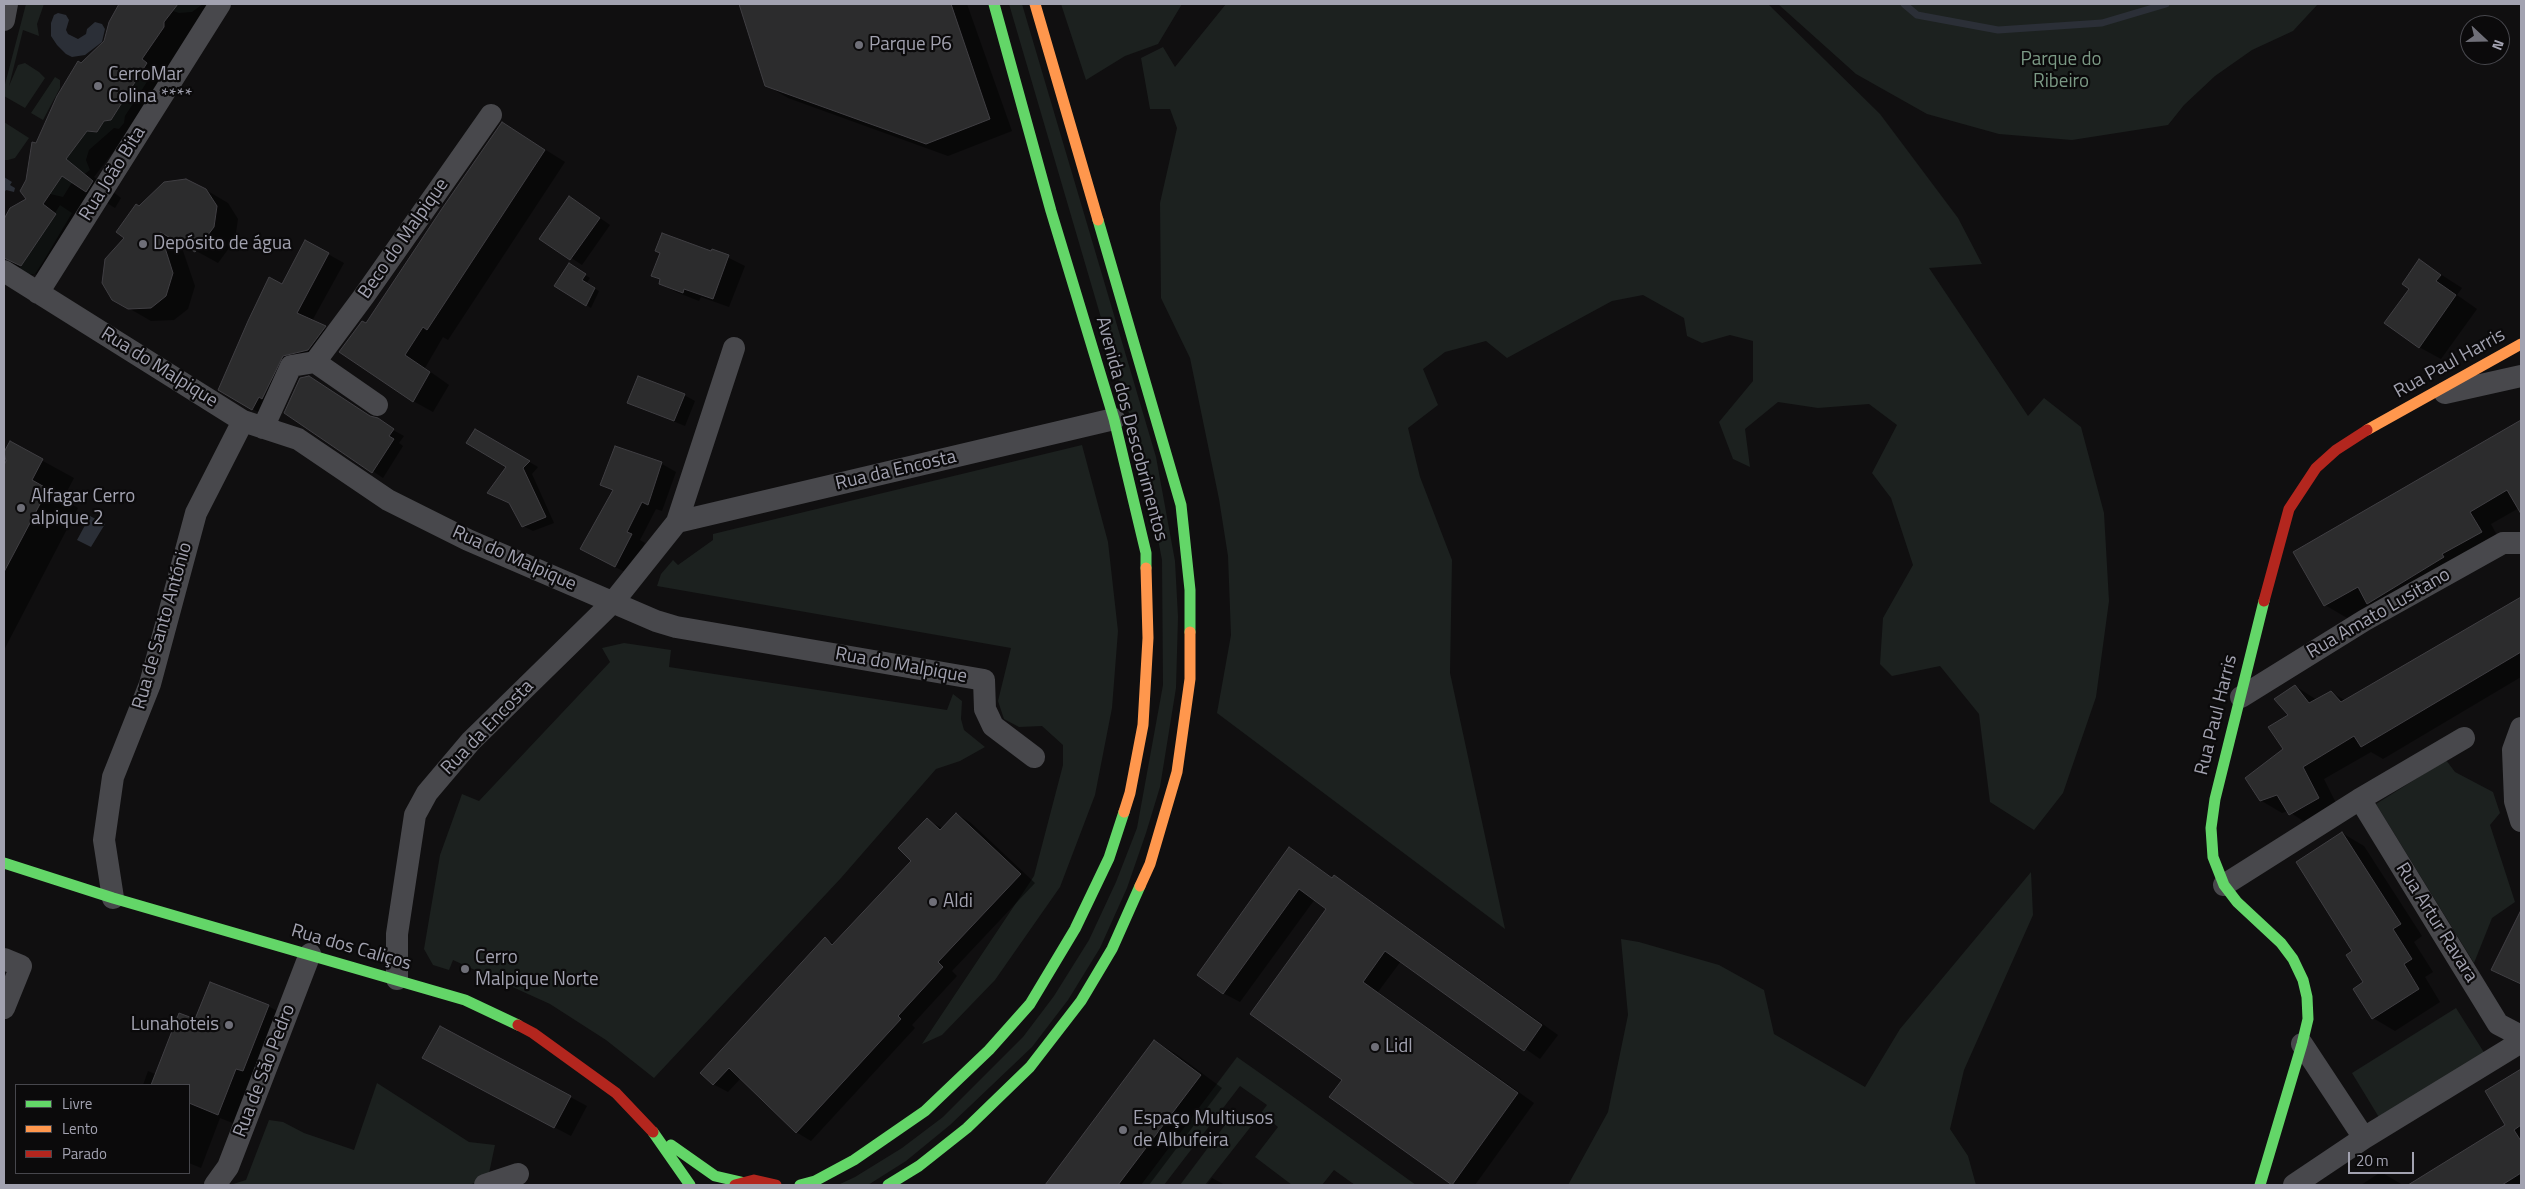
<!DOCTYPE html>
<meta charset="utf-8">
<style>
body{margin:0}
#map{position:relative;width:2525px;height:1189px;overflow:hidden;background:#100f10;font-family:"Titillium Web",sans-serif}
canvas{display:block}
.frame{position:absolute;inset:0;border:5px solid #a2a2b0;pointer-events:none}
.legend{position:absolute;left:15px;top:1084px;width:175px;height:90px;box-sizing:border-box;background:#0b0a0b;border:1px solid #47474d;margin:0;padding:6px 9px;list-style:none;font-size:15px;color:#a2a2b0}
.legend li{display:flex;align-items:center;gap:10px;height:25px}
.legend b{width:25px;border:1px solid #47474d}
.north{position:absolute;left:2460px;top:15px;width:50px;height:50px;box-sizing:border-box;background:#0b0a0b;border:1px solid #47474d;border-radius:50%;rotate:111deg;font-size:14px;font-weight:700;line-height:20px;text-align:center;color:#a2a2b0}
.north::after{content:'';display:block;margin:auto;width:18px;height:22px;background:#6f6f78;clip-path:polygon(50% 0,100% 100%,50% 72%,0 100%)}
.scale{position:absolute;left:2348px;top:1152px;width:66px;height:22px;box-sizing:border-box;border:2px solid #a2a2b0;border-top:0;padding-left:6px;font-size:15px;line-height:18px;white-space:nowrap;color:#a2a2b0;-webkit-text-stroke:4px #0b0a0b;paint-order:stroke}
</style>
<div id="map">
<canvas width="2525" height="1189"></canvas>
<div class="frame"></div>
<ul class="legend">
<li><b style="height:6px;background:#63d668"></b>Livre</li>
<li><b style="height:6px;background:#ff974d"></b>Lento</li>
<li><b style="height:6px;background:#b3261e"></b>Parado</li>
</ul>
<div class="north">N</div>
<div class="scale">20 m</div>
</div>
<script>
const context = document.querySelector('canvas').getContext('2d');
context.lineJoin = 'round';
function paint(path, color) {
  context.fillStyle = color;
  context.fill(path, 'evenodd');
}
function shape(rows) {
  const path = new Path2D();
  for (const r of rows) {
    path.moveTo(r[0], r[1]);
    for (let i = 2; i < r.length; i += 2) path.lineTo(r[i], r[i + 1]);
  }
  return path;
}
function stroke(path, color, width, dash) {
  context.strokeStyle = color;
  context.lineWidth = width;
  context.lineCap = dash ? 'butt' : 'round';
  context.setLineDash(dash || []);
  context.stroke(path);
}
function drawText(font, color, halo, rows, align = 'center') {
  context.font = font + ' "Titillium Web",sans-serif';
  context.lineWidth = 4.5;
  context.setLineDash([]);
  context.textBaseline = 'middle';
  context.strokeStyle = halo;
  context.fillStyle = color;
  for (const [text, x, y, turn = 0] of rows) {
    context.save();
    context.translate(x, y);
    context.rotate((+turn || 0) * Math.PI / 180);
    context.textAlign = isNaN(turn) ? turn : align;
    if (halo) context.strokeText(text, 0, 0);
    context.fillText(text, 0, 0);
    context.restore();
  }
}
const green = shape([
 [26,4,44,4,37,24,39,36,23,30,9,86,18,65,25,63,39,72,45,78,25,108,4,96,4,88],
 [175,4,203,4,192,12,179,13,173,11],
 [1009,4,1022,4,1156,457,1175,561,1178,617,1176,688,1160,787,1146,833,1127,888,1100,948,1068,1000,1032,1047,950,1125,906,1161,868,1185,838,1185,855,1177,902,1148,943,1117,1023,1037,1054,996,1089,940,1116,882,1137,828,1163,685,1162,560,1143,461],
 [1061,4,1182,4,1158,44,1125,56,1086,80],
 [1226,4,1768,4,1880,114,1958,218,1982,264,1929,268,2028,416,2044,398,2081,427,2104,513,2109,601,2096,697,2063,793,2034,830,1990,802,1979,714,1940,666,1892,676,1880,664,1883,618,1913,565,1891,498,1872,473,1897,425,1869,404,1818,408,1778,402,1745,429,1750,467,1733,459,1719,422,1753,381,1753,341,1730,335,1702,343,1687,336,1684,318,1643,295,1612,301,1507,358,1486,341,1445,352,1423,369,1438,405,1408,428,1420,477,1452,560,1450,673,1505,929,1217,713,1231,635,1228,556,1219,499,1190,358,1161,298,1160,203,1177,128,1170,109,1150,109,1141,58,1163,47,1175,67],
 [1778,4,2318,4,2293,31,2252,50,2215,76,2184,105,2168,125,2072,140,1999,134,1927,114,1856,74],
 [144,68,152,74,125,116,124,123,119,129,114,128,89,150,86,160,90,170,71,184,63,197,50,194,62,176,67,179,75,167,66,159,87,131,97,132,104,121,111,120],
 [55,77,60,80,60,88,43,120,31,113],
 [4,122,29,138,15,158,8,160,4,160],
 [60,205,72,213,43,262,35,274,15,276],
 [1082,445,1108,542,1118,631,1112,708,1095,795,1060,887,995,980,942,1035,922,1044,1034,876,1063,765,1063,745,1042,726,1019,727,1004,719,998,701,1011,648,657,586,661,574,673,560,678,565,713,540,713,534],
 [624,643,671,650,669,667,947,710,953,694,962,701,961,719,964,730,985,747,960,761,936,769,841,878,654,1078,606,1040,550,1004,453,960,449,970,433,965,424,949,440,855,462,794,479,801,610,662,602,648],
 [2446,760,2455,772,2493,792,2500,813,2490,825,2515,902,2492,918,2474,963,2376,804],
 [2031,872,2033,915,1964,1070,1950,1129,1968,1156,1976,1185,1568,1185,1608,1112,1628,1015,1621,939,1639,942,1719,965,1764,990,1774,1034,1865,1087,1900,1029],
 [2456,1008,2485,1054,2380,1119,2352,1073],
 [1237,1057,1281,1088,1416,1185,1355,1185,1334,1170,1322,1185,1292,1185,1255,1157,1278,1127,1261,1113,1267,1105,1240,1086,1164,1185,1141,1185],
 [377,1083,469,1142,495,1145,488,1178,469,1185,230,1185,246,1180,269,1120,283,1122,304,1133,354,1150],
 [1244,1112,1256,1120,1205,1185,1180,1185,1228,1121,1235,1115]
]);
const water = shape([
 [58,13,66,15,69,20,66,30,68,34,78,39,86,34,87,29,95,22,102,24,105,29,102,42,85,55,72,57,66,54,57,45,51,36,51,23,54,15],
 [4,177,12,182,10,185,15,188,14,192,6,190,4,193],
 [90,516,105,524,91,547,77,540]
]);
const shadow = shape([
 [121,4,213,4,126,148,117,147,94,177,121,198,115,208,91,193,50,282,35,274,24,279,4,267,4,222,11,209,28,199,27,180,36,144,81,64,105,42,111,22],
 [741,4,967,4,1012,131,948,156,788,98,766,85],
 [503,123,565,162,448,340,443,337,425,368,449,385,433,412,413,401,367,324],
 [206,190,228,203,238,219,235,240,218,263,180,242,195,286,188,309,174,320,151,321,113,299,126,238,140,207],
 [580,204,610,225,582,265,541,238],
 [306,242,344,263,312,321,340,336,298,364,268,418,220,389,282,286],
 [713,250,745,266,729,307,701,297,699,301,676,292,660,283,661,280,652,275,712,253],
 [2420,261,2462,288,2457,295,2477,309,2441,359,2419,347,2411,289],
 [569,265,590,278,586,284,599,291,591,308,556,285],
 [684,395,695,401,685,426,629,403],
 [286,413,371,418,404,436,399,443,403,446,383,478],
 [2521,421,2521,510,2519,508,2491,524,2502,545,2390,615,2370,604,2347,618,2325,605,2294,552],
 [476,431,538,467,532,474,554,523,533,531,523,526,511,503,508,467],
 [10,443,74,478,63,499,78,508,4,650,4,467],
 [615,447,662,464,676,472,662,511,656,509,640,540,645,543,629,574,595,557,614,491,602,484],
 [2521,598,2521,677,2383,759,2371,752,2324,779,2340,811,2312,827,2288,811,2282,813,2260,800,2284,749,2295,686,2317,700,2331,692,2346,701],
 [957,814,971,823,1035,883,952,971,957,976,912,1025,915,1028,811,1141,796,1132,741,1078,728,1092,713,1084,825,939,835,944,913,861,927,820,942,828],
 [2342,833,2364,846,2422,936,2414,942,2433,972,2425,977,2440,1002,2395,1031,2373,1018,2354,989,2364,983],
 [1290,848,1333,878,1350,886,1558,1035,1540,1059,1401,961,1378,992,1534,1103,1475,1185,1454,1185,1331,1097,1344,1079,1328,908,1315,899,1240,1002,1223,993],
 [2519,917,2521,918,2521,985,2493,969],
 [268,1006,290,1018,240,1126,220,1118,201,1168,189,1163,189,1085,143,1085,148,1071,157,1075,196,1021],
 [440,1027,587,1106,571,1136,440,1067],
 [1155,1041,1176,1054,1222,1088,1149,1185,1046,1185],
 [2518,1072,2521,1074,2521,1185,2410,1185,2507,1125],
 [2381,1172,2401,1184,2402,1185,2361,1185],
 [1212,1178,1225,1185,1207,1185]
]);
const stream = shape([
 [1904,4,1917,15,1998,30,2102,23,2166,4]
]);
const building = shape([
 [119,4,178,4,164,22,164,27,142,59,147,63,111,120,104,121,97,132,87,131,66,159,93,181,86,192,62,176,43,204,56,214,21,266,4,258,4,219,10,208,26,199,20,191,26,180,32,142,36,143,57,96,78,61,81,63,104,41,109,22,119,4],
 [739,4,951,4,990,119,926,144,765,86,739,4],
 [502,122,545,150,427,330,423,327,405,355,430,372,413,402,339,352,362,321,366,323,441,210,502,122],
 [186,179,206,189,217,206,214,227,195,252,160,232,173,273,166,296,151,308,128,309,112,300,102,283,105,259,124,238,116,232,136,204,139,206,164,182,186,179],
 [569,196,600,218,570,260,539,239,569,196],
 [662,233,711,251,712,249,729,255,713,299,684,289,683,293,659,284,660,279,651,276,660,253,655,251,662,233],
 [305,240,329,253,297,313,326,326,308,350,283,356,262,399,259,397,252,410,218,390,248,321,269,277,282,284,305,240],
 [2419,259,2441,275,2436,281,2456,295,2419,348,2384,323,2409,289,2402,284,2419,259],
 [569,263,586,274,582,280,595,288,586,306,554,286,569,263],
 [309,376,370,416,378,418,394,429,389,436,394,439,372,473,284,413,300,378,309,376],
 [638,376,685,394,674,421,627,403,638,376],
 [2521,420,2521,514,2507,490,2470,512,2482,532,2442,554,2444,557,2367,604,2358,587,2324,606,2293,552,2521,420],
 [475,429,530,461,523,468,546,517,522,527,509,503,487,493,506,467,466,443,475,429],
 [10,441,43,459,32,480,48,489,4,572,4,465,6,461,4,452,10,441],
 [615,446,662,462,648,505,642,502,627,532,632,534,615,567,580,549,613,490,600,485,615,446],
 [2521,597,2521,652,2361,747,2354,736,2303,767,2319,798,2289,815,2277,795,2260,801,2245,778,2283,749,2268,727,2288,715,2274,699,2295,685,2309,703,2331,691,2341,702,2521,597],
 [956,813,1021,874,938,962,943,967,898,1016,901,1019,796,1133,729,1068,713,1085,700,1073,825,937,832,945,911,861,898,848,927,818,940,830,956,813],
 [2342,832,2401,924,2393,929,2412,959,2404,964,2419,989,2372,1019,2353,989,2363,982,2346,955,2352,951,2296,862,2342,832],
 [1289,847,1332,878,1334,875,1542,1025,1524,1051,1385,951,1363,982,1518,1093,1452,1185,1329,1097,1342,1080,1250,1014,1326,909,1299,889,1223,994,1197,975,1289,847],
 [2521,910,2521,984,2491,970,2521,910],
 [210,982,269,1005,243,1071,236,1069,218,1115,189,1103,189,1085,151,1085,179,1013,195,1019,210,982],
 [440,1026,571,1096,554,1128,422,1058,440,1026],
 [1154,1040,1201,1075,1118,1185,1045,1185,1154,1040],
 [2521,1069,2521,1125,2514,1130,2521,1141,2521,1173,2502,1185,2408,1185,2505,1125,2485,1091,2521,1069]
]);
const street = shape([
 [4,20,7,4],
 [4,271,243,421,298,439,388,500,468,540,656,621,676,627,984,680,985,709,993,726,1034,757],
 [38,293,220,4],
 [315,362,364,296,491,115],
 [2445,393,2521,376],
 [263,428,291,366,315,362,377,405],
 [677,522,1114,419],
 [2241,697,2365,620,2503,543,2521,543],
 [2521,728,2513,750,2515,801,2521,821],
 [2360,799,2498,1024,2521,1036],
 [2224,885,2360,799,2464,738],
 [113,898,104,840,113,777,150,684,196,513,243,421],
 [4,959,21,966,4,1008],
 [397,979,397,934,415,815,427,793,471,741,614,601,677,522,734,348],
 [2302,1044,2364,1138],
 [215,1185,228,1167,310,954],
 [485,1185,518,1174],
 [2294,1185,2364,1138,2521,1042]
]);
const fast = shape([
 [994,4,1051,211,1114,419,1146,553,1146,568],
 [1098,220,1181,505,1190,590,1190,632],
 [4,863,113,898,465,1000,518,1025],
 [653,1132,690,1185],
 [671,1145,715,1176,741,1182],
 [800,1185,815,1181,854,1160,925,1111,989,1050,1030,1004,1075,929,1109,858,1124,812],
 [888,1185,919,1166,967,1128,1030,1067,1081,1001,1112,949,1140,886],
 [2260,1185,2302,1044,2308,1019,2307,997,2303,980,2293,959,2281,943,2237,902,2224,885,2213,857,2211,828,2215,799,2264,601]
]);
const slow = shape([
 [1035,4,1098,220],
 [2367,430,2521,344],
 [1124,812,1130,793,1143,725,1148,638,1146,568],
 [1140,886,1150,864,1177,772,1190,679,1190,632]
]);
const jam = shape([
 [2264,601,2289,509,2316,468,2336,450,2367,430],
 [518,1025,533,1033,616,1093,653,1132],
 [735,1185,754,1180,776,1185]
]);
const markers = [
 [859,45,5,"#6f6f78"],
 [98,86,5,"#6f6f78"],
 [143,244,5,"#6f6f78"],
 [21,508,5,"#6f6f78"],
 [933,902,5,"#6f6f78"],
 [465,969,5,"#6f6f78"],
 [229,1025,5,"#6f6f78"],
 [1375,1047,5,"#6f6f78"],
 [1123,1130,5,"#6f6f78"]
];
const poiNames = [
 ["Parque P6",869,45],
 ["CerroMar",108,75],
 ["Colina ****",108,97],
 ["Depósito de água",153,244],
 ["Alfagar Cerro",31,497],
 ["alpique 2",31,519],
 ["Aldi",943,902],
 ["Cerro",475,958],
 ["Malpique Norte",475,980],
 ["Lunahoteis",219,1025,"right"],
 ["Lidl",1385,1047],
 ["Espaço Multiusos",1133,1119],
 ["de Albufeira",1133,1141]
];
const parkNames = [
 ["Parque do",2061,60],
 ["Ribeiro",2061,82]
];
const streetNames = [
 ["Rua João Bita",113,174,-58],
 ["Beco do Malpique",404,239,-55],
 ["Rua Paul Harris",2450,364,-29],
 ["Rua do Malpique",159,368,32],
 ["Avenida dos Descobrimentos",1131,429,75],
 ["Rua da Encosta",896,471,-13],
 ["Rua do Malpique",514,559,24],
 ["Rua Amato Lusitano",2379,614,-30],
 ["Rua de Santo António",163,626,-74],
 ["Rua do Malpique",901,666,10],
 ["Rua Paul Harris",2217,715,-76],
 ["Rua da Encosta",488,728,-46],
 ["Rua Artur Ravara",2436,923,58],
 ["Rua dos Caliços",351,948,16],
 ["Rua de São Pedro",265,1071,-69]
];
paint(green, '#1c211f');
paint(water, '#2b2f37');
paint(shadow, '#0007');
stroke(stream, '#2b2f37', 7);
paint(building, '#2c2c2d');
stroke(building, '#403f43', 1);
stroke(street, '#48484c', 22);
stroke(fast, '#63d668', 11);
stroke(slow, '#ff974d', 11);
stroke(jam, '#b3261e', 11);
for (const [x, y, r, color] of markers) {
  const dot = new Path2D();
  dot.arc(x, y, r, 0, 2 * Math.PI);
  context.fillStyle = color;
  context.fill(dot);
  stroke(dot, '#0b0a0b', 2);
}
drawText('19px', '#a2a2b0', '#0b0a0b', poiNames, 'left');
drawText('19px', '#7b9985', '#0b0a0b', parkNames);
drawText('19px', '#a2a2b0', '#0b0a0b', streetNames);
</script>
